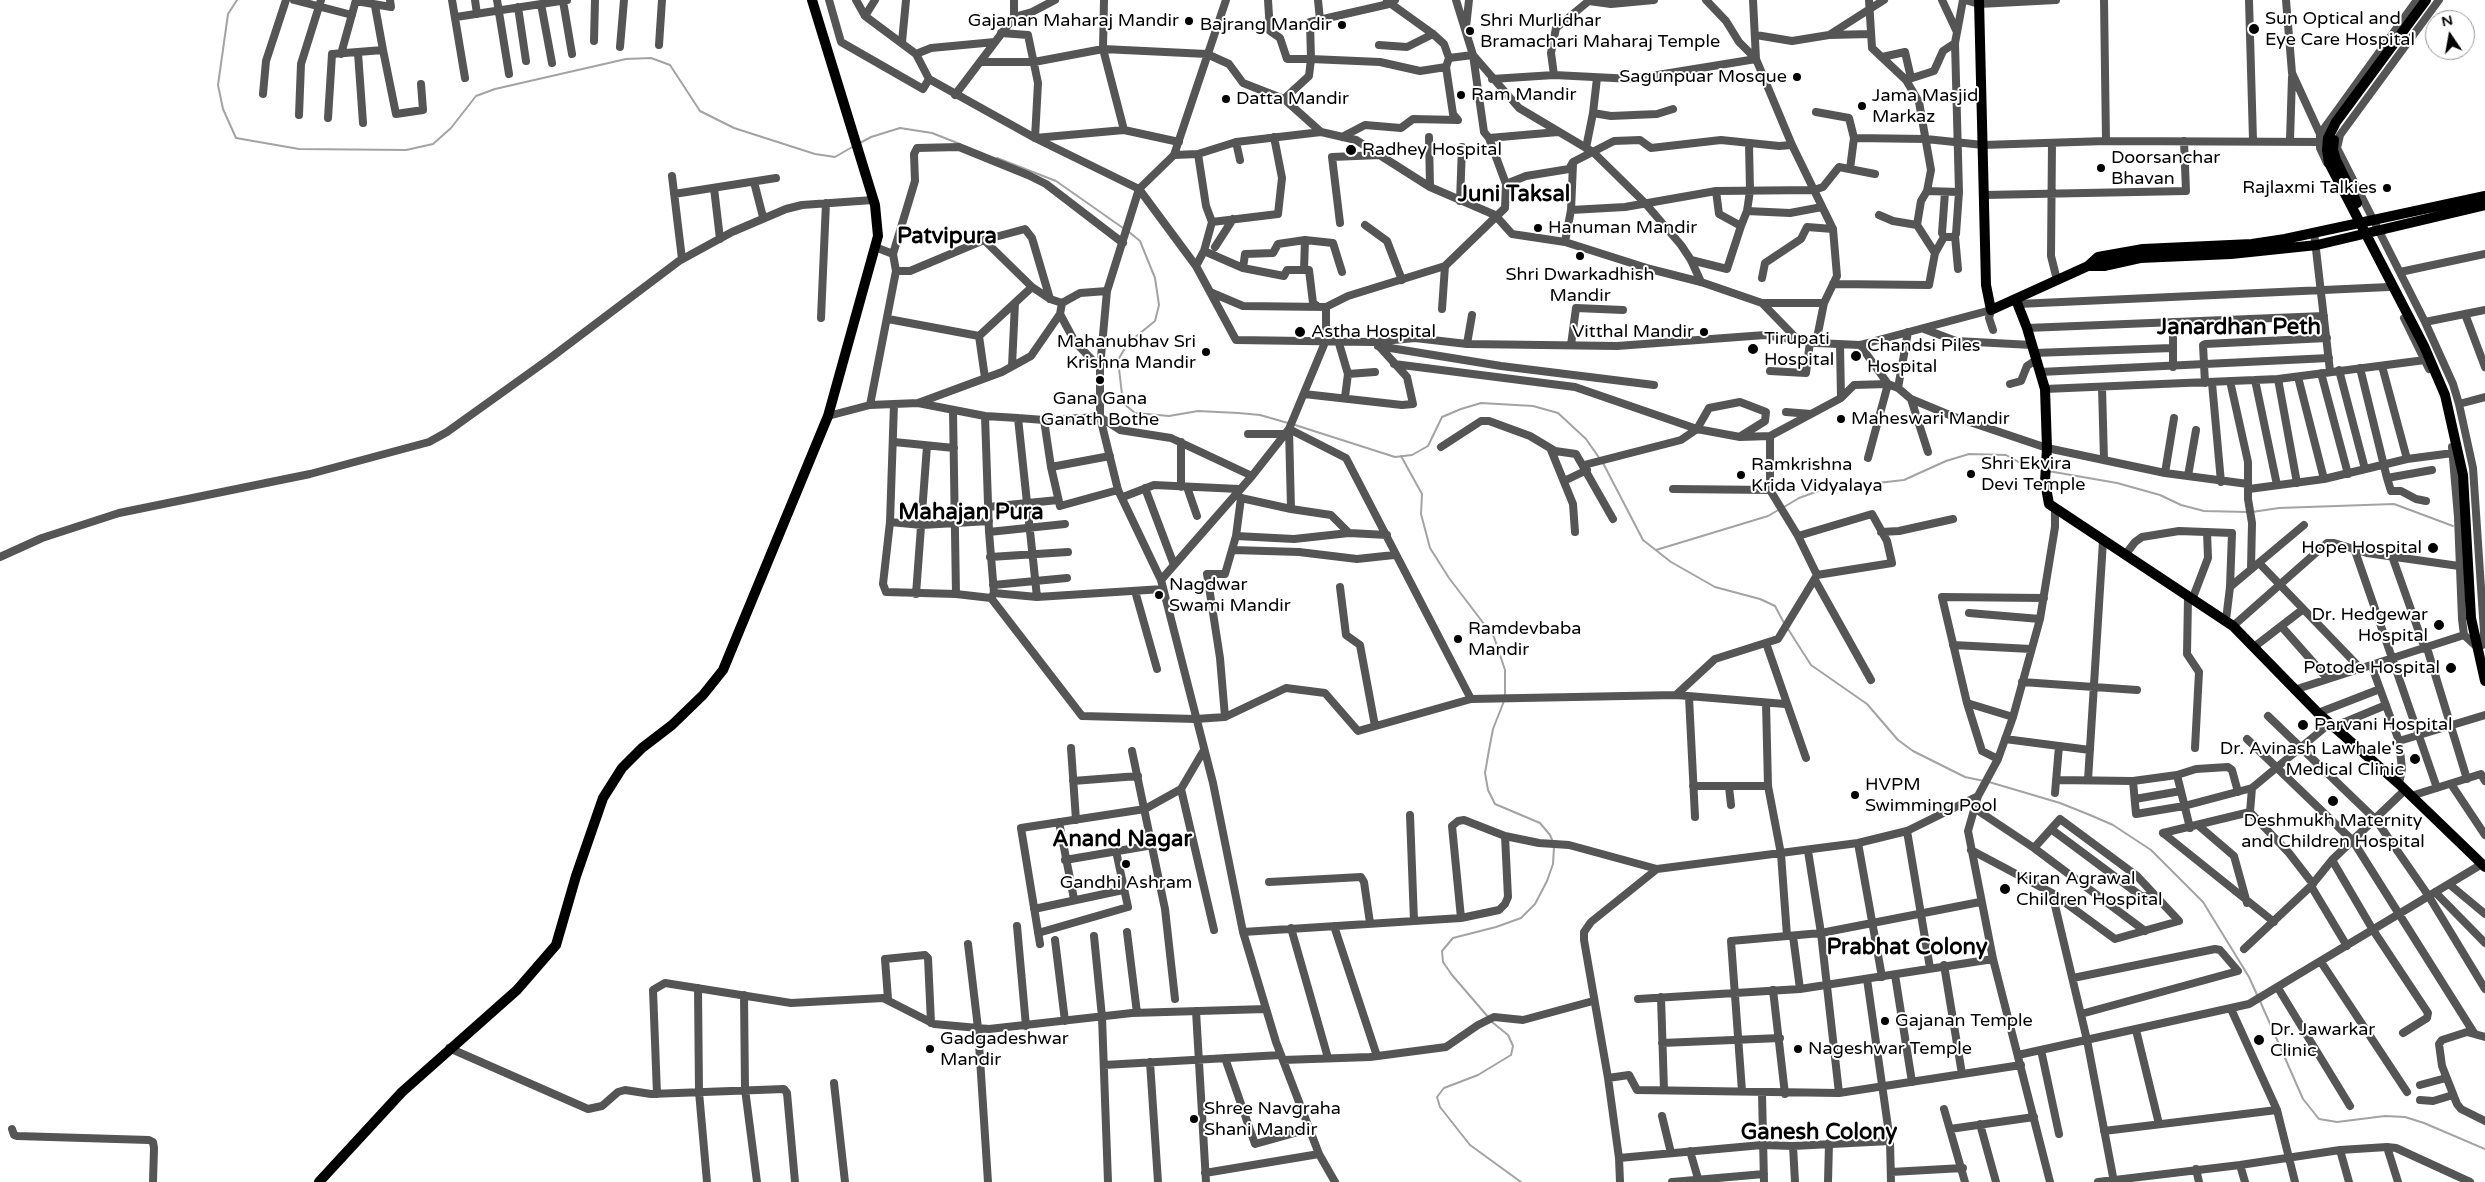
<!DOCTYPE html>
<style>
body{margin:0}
#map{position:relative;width:2485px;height:1182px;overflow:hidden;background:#fff;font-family:"Varela Round",sans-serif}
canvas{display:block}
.north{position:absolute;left:2425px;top:10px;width:50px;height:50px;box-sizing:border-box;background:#fff;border:1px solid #999;border-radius:50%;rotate:348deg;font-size:14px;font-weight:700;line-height:20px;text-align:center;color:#000}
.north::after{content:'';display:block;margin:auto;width:18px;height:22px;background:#000;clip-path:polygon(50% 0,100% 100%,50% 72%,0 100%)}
</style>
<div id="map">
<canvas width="2485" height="1182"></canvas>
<div class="north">N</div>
</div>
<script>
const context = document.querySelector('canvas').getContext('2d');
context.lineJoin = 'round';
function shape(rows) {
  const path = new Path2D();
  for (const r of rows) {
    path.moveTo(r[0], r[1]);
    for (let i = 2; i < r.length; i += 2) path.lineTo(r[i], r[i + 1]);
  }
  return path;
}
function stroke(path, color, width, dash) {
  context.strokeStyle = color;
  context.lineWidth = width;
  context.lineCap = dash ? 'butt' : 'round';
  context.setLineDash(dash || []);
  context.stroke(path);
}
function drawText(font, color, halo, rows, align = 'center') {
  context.font = font + ' "Varela Round",sans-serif';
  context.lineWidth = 4;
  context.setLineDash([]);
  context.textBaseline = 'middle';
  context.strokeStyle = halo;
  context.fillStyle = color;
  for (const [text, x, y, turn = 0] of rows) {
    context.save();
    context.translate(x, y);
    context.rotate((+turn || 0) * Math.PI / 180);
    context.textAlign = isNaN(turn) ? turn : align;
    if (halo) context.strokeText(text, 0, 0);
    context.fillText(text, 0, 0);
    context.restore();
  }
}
const stream = shape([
 [237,0,228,14,218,85,223,109,236,138,299,149,406,150,433,144,451,128,476,96,495,89,626,59,651,58,670,65,700,111,734,128,815,154,835,157,854,146],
 [860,143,871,137,900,128,932,133,960,144],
 [997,158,1056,181,1123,228],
 [1129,232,1140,241,1155,278,1159,305,1155,321,1128,343,1118,360,1123,403,1135,413,1169,416,1198,411,1238,413,1260,415,1288,423],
 [1292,424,1395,457,1412,455,1428,446,1442,417,1461,409,1481,403,1533,406,1558,413,1586,439,1600,459],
 [1401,456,1422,494,1421,514,1430,548,1449,578,1494,637,1505,670,1505,696],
 [1603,463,1643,540,1671,562,1715,587,1760,599,1775,606,1784,623],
 [2048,471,2117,483,2160,495,2181,505,2204,511,2248,512],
 [1784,507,1799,498,1824,489,1904,480,1946,461,1969,454,2006,455,2024,465,2041,470],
 [2252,512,2279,508,2394,504,2453,526],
 [1656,550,1768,516,1780,509],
 [1788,629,1811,665,1867,704,1898,740,1913,751,1965,777,1984,781],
 [1504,701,1493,729,1489,750,1485,773,1488,790,1495,804,1540,823,1550,835,1553,842],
 [1989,782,2060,803,2090,815,2113,825,2151,850,2203,902,2249,977,2258,997],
 [2260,1001,2303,1099,2319,1119,2337,1122,2385,1116,2405,1117,2424,1123,2485,1149],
 [1489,1018,1452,975,1443,962,1442,951,1453,938,1496,927,1521,918,1535,904,1547,881,1553,864,1554,847],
 [1492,1022,1508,1035,1513,1046,1511,1055,1478,1075,1444,1088,1437,1097,1440,1107,1470,1145,1521,1182]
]);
const minor = shape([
 [294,0,352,15],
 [452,0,465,78],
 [475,0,477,14],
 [497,0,509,74],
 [829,0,841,42,923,89,929,79],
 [856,0,865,16,916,54,929,79,1035,138,1139,189,1196,266,1236,340,1372,342,1415,338,1467,344,1617,346,1765,335,1816,343,1860,345,1991,310],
 [1104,0,1103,49,1124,130],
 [1226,0,1174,155,1139,189,1107,291,1100,368,1100,417,1118,490,1161,580,1213,783,1243,932,1276,1042,1319,1154,1335,1182],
 [1268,0,1270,31,1280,38,1287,59,1311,59,1310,22,1389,4,1395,0],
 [1318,0,1320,20],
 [1456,0,1473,55,1484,132,1489,138,1506,184],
 [1706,0,1726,21,1739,42,1756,59,1792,145,1833,229,1837,276,1824,303,1816,343],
 [1869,0,1872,48,1906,80,1919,102,1931,170,1927,191,1921,201,1917,225,1935,253],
 [1942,0,1957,32],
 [1965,0,1979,4,2056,0],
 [2104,0,2106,141],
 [2249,0,2253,140],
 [2286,0,2292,73,2320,134],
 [2439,0,2340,135,2337,148,2425,322,2453,384,2459,404,2473,468,2484,632,2482,645],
 [356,1,391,7,390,0],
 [563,1,572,54],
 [1387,1,1433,34,1444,44,1449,58],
 [1589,1,1611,4,1654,0],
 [541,4,552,63],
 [518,7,526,61],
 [865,16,875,0],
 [456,17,567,0],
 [1014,17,1032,12,1055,0],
 [1466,27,1469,0],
 [1001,33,1028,35,1038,83,1035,138,1124,130,1179,142],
 [1756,35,1792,41,1829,35,1884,0],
 [1829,35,1871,34],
 [594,41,595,0],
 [902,42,906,0],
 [659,45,662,0],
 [1379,45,1407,47,1433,34],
 [620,47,624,0],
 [383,50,396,114,423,110,421,84],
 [358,53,363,123],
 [341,54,356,0],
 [916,54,931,48,995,42],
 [1882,57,1905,52,1911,78],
 [980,62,1034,62,1103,49,1207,54,1229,64,1243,83,1284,99,1321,132,1356,140,1430,187,1495,215,1512,234,1565,242,1650,269,1701,282,1762,303,1798,340],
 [1554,75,1551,53,1556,28,1590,0],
 [1492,79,1554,75,1633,79,1756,59,1753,0],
 [1906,80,1934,71,1943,51,1955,43],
 [263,94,266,61,286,0],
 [955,95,1014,17,1014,0],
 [1284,99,1309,76,1311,59,1380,62,1420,71,1446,67,1449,58,1473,55,1519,108,1593,152,1645,203,1681,245,1691,260,1701,282],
 [1816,112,1849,118,1854,138],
 [1593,113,1611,116,1657,114,1673,109],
 [299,115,301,64,321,0],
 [328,118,332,54,383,50,375,6],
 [1342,137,1365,125,1401,128,1413,119,1458,120,1453,114,1446,67],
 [1429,137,1430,187],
 [1489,138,1558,132],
 [2290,140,2292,77],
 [1236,142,1240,160],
 [2052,143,2051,256,2057,280],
 [1586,148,1593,113,1597,78],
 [1198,154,1206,206,1212,222],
 [1174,155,1198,154,1236,142,1321,132],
 [2327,163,2320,148,2320,134,2417,0],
 [1850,169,1854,138,1926,139,1983,145,2106,141,2323,142],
 [672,176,682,259],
 [754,182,763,217],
 [714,188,720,239],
 [1716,191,1719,214,1741,226,1747,211,1790,213,1822,207],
 [1927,191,1959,192],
 [674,194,776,178],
 [1984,195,2186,191,2184,141],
 [1460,201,1462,147],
 [1571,210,1573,164],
 [1747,211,1750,191,1749,143],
 [1879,215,1893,221,1917,225],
 [1340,223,1332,157,1380,155],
 [1365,225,1387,241,1402,280],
 [2314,232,2330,371],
 [1955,236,1958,269],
 [1944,237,1942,233,1945,192],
 [984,240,1032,287,1050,299,1062,303,1080,293,1107,291],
 [1565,242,1571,210,1625,207,1716,191,1814,190,1823,187,1839,167,1875,174],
 [875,247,893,254],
 [1215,247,1233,219],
 [1204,251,1243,268,1284,276,1287,270,1309,270,1313,303,1317,306],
 [1691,260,1727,269,1741,226],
 [1196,266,1204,251,1212,222,1278,214,1282,178,1274,137],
 [1243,268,1245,254,1273,253,1278,244,1305,240,1333,243,1342,272],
 [1304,270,1305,240],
 [896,271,910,271,984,240,1025,229,1032,238,1050,299],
 [2400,272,2485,254],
 [1762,278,1765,263,1801,239,1807,227,1833,229],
 [1833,284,1929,285,1935,253,1944,237,1953,237,1956,234,1959,192,1955,43,1963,0],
 [1210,292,1243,306,1326,307,1348,296,1445,266,1505,208,1506,184,1526,176,1569,169,1573,162,1614,141,1640,140,1651,148,1721,140,1779,146,1792,145],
 [1762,303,1824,303],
 [2018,304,2389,287],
 [1442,309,1445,266],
 [1991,310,1989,318,1993,330],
 [1060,314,1075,342,1100,368],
 [2465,314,2485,367],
 [821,318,826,203],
 [2404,318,2429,369],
 [888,319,979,336,1032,287],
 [2173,322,2173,367],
 [2425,322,2485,310],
 [2027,328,2324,316],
 [1924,329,1956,341,2032,345],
 [979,336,985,378],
 [1338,340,1348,374,1345,397],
 [1467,344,1472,315],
 [1571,345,1576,308,1623,310],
 [1860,345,1888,384,1898,388,1911,399,1952,416,2047,448,2165,473,2248,484],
 [1378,346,1501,366,1654,385],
 [2034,353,2172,348],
 [1394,364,1575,387,1697,429,1740,437,1770,436,1841,398,1840,345],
 [1012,366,1015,303],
 [2382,366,2407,459],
 [2360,368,2387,478,2432,470],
 [2339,370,2365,469],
 [1770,371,1806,373,1810,342],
 [2040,372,2329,358],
 [2321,373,2348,474],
 [1348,374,1375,372],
 [2298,377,2324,479],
 [2278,379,2297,483],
 [2255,380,2277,485],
 [2230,381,2248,462,2248,499,2252,523,2251,568],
 [2205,383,2203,345,2205,344,2327,338],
 [2212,383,2221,482],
 [2010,384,2021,381,2027,366,2036,360],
 [2102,387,2104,460],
 [1898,388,1908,332],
 [2045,389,2278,379,2425,360],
 [1304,394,1402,405,1413,404,1407,377,1378,345],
 [1841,398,1854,385,1888,384,1868,458],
 [1911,399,1928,452],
 [918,403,1002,372,1031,356,1060,314,1062,303],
 [894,404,890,522,883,584,886,592,956,594,991,598,994,593,1037,597,1163,589],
 [2459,404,2485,397],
 [870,405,896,271,893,254,915,181,914,154,917,148,959,147,1028,175,1046,184,1123,243],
 [953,411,956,594],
 [1786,412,1811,414],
 [828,416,870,405,918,403,985,416,1018,418,1044,420,1100,417,1120,430,1171,438,1252,476],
 [985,416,989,532,994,593],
 [1018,418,1037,597],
 [1044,420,1051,467,1060,506,1118,490],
 [1248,434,1284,434],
 [1770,436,1770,490],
 [894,442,954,448],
 [1441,447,1481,421,1489,421,1530,436,1555,451,1576,454,1613,519],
 [2452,447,2458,517,2462,619,2464,635,2476,646],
 [1551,450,1573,504,1575,532],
 [1584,465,1681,440,1697,429,1709,408,1740,402,1766,412,1765,421,1741,436],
 [1051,467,1110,456],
 [2165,473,2174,418],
 [2188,476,2196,430],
 [2387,478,2391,491,2401,491,2416,499,2426,501],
 [1564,481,1587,470],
 [1181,487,1181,442],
 [1187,487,1197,516],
 [1145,488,1174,565],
 [2249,489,2324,479,2407,459,2453,453],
 [1237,494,1241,498,1291,509,1331,515,1349,533,1387,535],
 [1123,497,1154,485,1239,489],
 [988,507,1058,500],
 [1291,509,1289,429,1346,458,1471,699],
 [890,522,922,525,989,521],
 [989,532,1065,524],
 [1881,532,1899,531,1953,519],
 [1236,536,1294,539,1349,533],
 [1798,536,1872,514,1887,541,1892,563,1817,575],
 [1233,550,1299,552,1357,559,1394,555],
 [2355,551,2437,788],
 [2125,555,2135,542,2142,537,2179,531,2232,533,2230,587,2226,620],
 [2392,556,2425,649],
 [0,557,42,538,119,513,310,474,429,442,447,432,549,359,679,261,732,232,786,209,802,205,873,200],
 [990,557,1068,552],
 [2260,564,2361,669],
 [1161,580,1252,476,1289,429,1326,340,1326,307],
 [1815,580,1871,680],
 [993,585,1067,578],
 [1340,587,1346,635,1360,645,1375,726],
 [2230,587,2304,525],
 [1135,591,1157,669],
 [916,594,927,446],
 [991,598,1082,716,1196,719,1225,717,1286,688,1325,693,1358,731,1471,699,1676,695,1715,659,1778,639,1817,575,1798,536,1770,490,1673,489],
 [2188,598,2187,654,2199,672,2195,748],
 [2192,600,2208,558,2207,532],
 [1969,613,2040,619],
 [2233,626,2327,543,2334,543,2367,553,2459,566],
 [2281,626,2327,678],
 [1766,643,1806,758],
 [1953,645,2031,649],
 [2254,647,2302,610],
 [2427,648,2467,779],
 [2372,667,2399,741,2402,769,2399,784],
 [2022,682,2137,690],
 [2294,690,2464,635],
 [1676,695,1785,704],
 [1689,697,1695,817],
 [1766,703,1768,786,1781,854,1787,936,1793,936,1800,989],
 [1967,703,2013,717],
 [2318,713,2380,689],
 [2268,716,2376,820,2428,895,2485,989],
 [1225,717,1220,658,1207,574,1225,574,1236,536,1241,498],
 [2333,727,2386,705],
 [2005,739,2090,750],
 [2247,739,2353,841,2474,1033],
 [2399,741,2485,715],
 [1071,748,1076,820],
 [1132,751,1165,909,1175,999],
 [1998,759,1982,751,1967,703,1942,597,2044,598],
 [2177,775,2190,828],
 [2056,780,2133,781,2177,775,2196,769,2228,767,2232,770,2238,792],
 [2088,780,2103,541],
 [1073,781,1138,776],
 [2133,781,2136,814,2184,806,2252,788,2329,724],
 [2451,784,2485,835],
 [1693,786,1768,786],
 [1729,787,1731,805],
 [1181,789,1214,930],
 [2055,793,2059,746],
 [2411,796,2481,774,2485,781],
 [2135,799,2181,791],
 [1974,808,2034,848,2145,931],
 [2250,812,2289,853,2313,884],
 [1410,815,1414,921],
 [1059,822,1074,899],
 [2199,826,2234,856,2247,903],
 [2051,829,2141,896,2154,896],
 [1907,831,1930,968],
 [2163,833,2274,922],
 [2163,833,2250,812,2252,788],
 [1858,843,1882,977],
 [1971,850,2052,893,2115,939,2179,921,2137,876,2060,819,2034,848],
 [1808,851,1821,933,1839,1093],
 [1065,860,1153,845],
 [2332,860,2373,930,2428,1013,2427,1018,2403,1033],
 [1269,882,1361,877,1364,882,1370,923],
 [2449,884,2485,914],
 [2311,886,2347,946],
 [2435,892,2485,943],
 [2052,893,2087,1040,2114,1182],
 [1034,909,1123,890],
 [1461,918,1452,826,1458,821,1464,820,1505,836,1539,843,1569,845,1657,869],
 [1017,926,1026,1026],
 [1334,926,1377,1056],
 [1291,928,1328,1058],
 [1127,932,1137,1013],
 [1243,932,1461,918,1499,910,1505,904,1508,897,1505,836],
 [1038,933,1128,907,1116,851],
 [1094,936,1102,1017,1108,1182],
 [1055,940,1065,1021],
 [968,944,978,1028,988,1182],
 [1040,944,1021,828,1145,809,1181,789,1204,750],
 [2244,949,2311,886,2332,860,2405,790],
 [2321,962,2407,1092],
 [1944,965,1962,1074],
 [1895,975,1912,1082],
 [2073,978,2215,949,2220,950,2238,971,2081,1014],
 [1867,979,1890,1141,1891,1182],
 [698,988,699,1092,707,1182],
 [2278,988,2350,1106],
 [1773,990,1785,1094],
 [744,995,745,1089,757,1182],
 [1661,997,1664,1090],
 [888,999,885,959,925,955,928,958,931,1023],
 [1638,999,1800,989,1993,959],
 [2231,1009,2277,1110,2295,1182],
 [1196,1011,1206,1182],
 [2136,1030,2159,1124],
 [2485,1037,2467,1032,2442,1040,2439,1044,2442,1066,2457,1104,2461,1109,2485,1121],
 [1662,1043,1780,1038],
 [449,1048,588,1109,602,1106,618,1092,625,1090,651,1094,784,1089,787,1093,795,1182],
 [2041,1050,2059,1134],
 [2018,1055,2249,1004,2482,864],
 [1225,1058,1255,1144,1309,1129],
 [1283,1060,1370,1057,1446,1047,1478,1025,1494,1017,1523,1020,1593,1001],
 [1150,1062,1158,1182],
 [1104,1065,1281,1055],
 [1608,1078,1629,1075,1637,1090,1839,1093,2021,1065],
 [834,1083,845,1182],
 [2420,1085,2446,1078],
 [1742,1091,1731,941,1821,933,1980,902],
 [1762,1093,1764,1182],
 [657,1094,653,990,665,983,791,1003,883,998,934,1024,989,1029,1132,1013,1266,1009],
 [2420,1100,2433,1101,2453,1095],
 [1944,1109,1965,1182],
 [1662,1116,1671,1153],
 [1980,1124,1996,1182],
 [12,1129,14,1135,17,1136,149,1140,153,1142,154,1148,153,1182],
 [1950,1129,2034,1117],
 [2104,1131,2277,1110],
 [1793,1146,1795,1182],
 [2387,1147,2398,1182],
 [2340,1150,2349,1182],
 [1690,1151,1699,1182],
 [1619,1158,1762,1145,1793,1146,1890,1141],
 [2240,1165,2245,1182],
 [2196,1169,2199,1182],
 [1891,1172,1963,1168],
 [1205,1173,1319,1154],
 [1620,1182,1619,1158,1608,1078,1584,940,1584,932,1591,922,1657,869,1858,843,1907,831,1978,796],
 [1672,1182,1764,1174],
 [1828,1182,1829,1143],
 [2050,1182,1993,959,1968,831,1978,796,1998,759,2013,717,2040,619,2055,527,2055,510],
 [2098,1182,2240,1165,2340,1150,2387,1147,2396,1148,2470,1182]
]);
const major = shape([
 [1979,0,1986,285,1991,310,2088,266,2098,257,2143,249,2252,244,2285,239,2485,196],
 [2426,0,2336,122,2328,138,2327,150,2329,163,2424,346,2445,395,2463,475,2471,618,2485,681],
 [2334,140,2333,150,2336,160,2357,203],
 [2088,266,2104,266,2140,258,2231,254,2317,245,2485,205],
 [2016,300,2027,328,2045,389,2047,448,2045,482,2049,504,2233,626,2318,713,2399,784,2485,867],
 [319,1182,402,1092,517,990,556,945,576,876,603,798,622,768,642,748,672,725,703,695,723,670,828,416,878,236,875,205,812,0]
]);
const markers = [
 [1189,21,5,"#000"],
 [1342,25,5,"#000"],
 [2254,29,6,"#000"],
 [1470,31,5,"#000"],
 [1797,77,5,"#000"],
 [1461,95,5,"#000"],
 [1226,99,5,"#000"],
 [1862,106,5,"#000"],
 [1351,150,6,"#000"],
 [2101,168,5,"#000"],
 [2387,188,5,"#000"],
 [1538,228,5,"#000"],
 [1580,256,5,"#000"],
 [1300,332,6,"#000"],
 [1704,332,5,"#000"],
 [1753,349,6,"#000"],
 [1206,352,5,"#000"],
 [1856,356,6,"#000"],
 [1100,380,5,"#000"],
 [1841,419,5,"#000"],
 [1971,474,5,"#000"],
 [1741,475,5,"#000"],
 [2433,548,6,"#000"],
 [1159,595,5,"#000"],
 [2439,625,6,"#000"],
 [1458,639,5,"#000"],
 [2451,668,6,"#000"],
 [2303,725,6,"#000"],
 [2415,759,6,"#000"],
 [1855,795,5,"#000"],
 [2333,801,6,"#000"],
 [1126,864,5,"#000"],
 [2005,889,6,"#000"],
 [1885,1021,5,"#000"],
 [2259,1040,6,"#000"],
 [930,1049,5,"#000"],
 [1798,1049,5,"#000"],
 [1194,1119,5,"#000"]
];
const poiNames = [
 ["Sun Optical and",2265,19],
 ["Eye Care Hospital",2265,40],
 ["Gajanan Maharaj Mandir",1179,21,"right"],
 ["Shri Murlidhar",1480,21],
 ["Bramachari Maharaj Temple",1480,42],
 ["Bajrang Mandir",1332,25,"right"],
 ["Sagunpuar Mosque",1787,77,"right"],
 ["Ram Mandir",1471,95],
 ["Jama Masjid",1872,96],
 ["Markaz",1872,117],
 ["Datta Mandir",1236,99],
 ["Radhey Hospital",1362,150],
 ["Doorsanchar",2111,158],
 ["Bhavan",2111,179],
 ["Rajlaxmi Talkies",2377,188,"right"],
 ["Hanuman Mandir",1548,228],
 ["Shri Dwarkadhish",1580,275,"center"],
 ["Mandir",1580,296,"center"],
 ["Astha Hospital",1311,332],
 ["Vitthal Mandir",1694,332,"right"],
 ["Tirupati",1764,339],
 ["Hospital",1764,360],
 ["Mahanubhav Sri",1196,342,"right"],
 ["Krishna Mandir",1196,363,"right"],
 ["Chandsi Piles",1867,346],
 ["Hospital",1867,367],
 ["Gana Gana",1100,399,"center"],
 ["Ganath Bothe",1100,420,"center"],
 ["Maheswari Mandir",1851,419],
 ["Shri Ekvira",1981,464],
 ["Devi Temple",1981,485],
 ["Ramkrishna",1751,465],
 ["Krida Vidyalaya",1751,486],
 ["Hope Hospital",2422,548,"right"],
 ["Nagdwar",1169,585],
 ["Swami Mandir",1169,606],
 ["Dr. Hedgewar",2428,615,"right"],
 ["Hospital",2428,636,"right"],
 ["Ramdevbaba",1468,629],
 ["Mandir",1468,650],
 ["Potode Hospital",2440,668,"right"],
 ["Parvani Hospital",2314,725],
 ["Dr. Avinash Lawhale's",2404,749,"right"],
 ["Medical Clinic",2404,770,"right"],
 ["HVPM",1865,785],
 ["Swimming Pool",1865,806],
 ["Deshmukh Maternity",2333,821,"center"],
 ["and Children Hospital",2333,842,"center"],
 ["Kiran Agrawal",2016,879],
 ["Children Hospital",2016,900],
 ["Gandhi Ashram",1126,883,"center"],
 ["Gajanan Temple",1895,1021],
 ["Dr. Jawarkar",2270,1030],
 ["Clinic",2270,1051],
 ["Gadgadeshwar",940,1039],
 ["Mandir",940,1060],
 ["Nageshwar Temple",1808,1049],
 ["Shree Navgraha",1204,1109],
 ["Shani Mandir",1204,1130]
];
const districtNames = [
 ["Juni Taksal",1514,195],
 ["Patvipura",947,237],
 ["Janardhan Peth",2239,328],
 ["Mahajan Pura",971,513],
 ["Anand Nagar",1122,840],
 ["Prabhat Colony",1907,948],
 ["Ganesh Colony",1819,1133]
];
stroke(stream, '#a3a3a3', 2);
stroke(minor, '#555', 8);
stroke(major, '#000', 10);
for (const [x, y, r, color] of markers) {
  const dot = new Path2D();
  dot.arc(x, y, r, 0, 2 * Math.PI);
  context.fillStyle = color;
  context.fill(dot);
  stroke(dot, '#fff', 2);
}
drawText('18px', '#000', '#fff', poiNames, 'left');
drawText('bold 22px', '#000', '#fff', districtNames);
</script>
